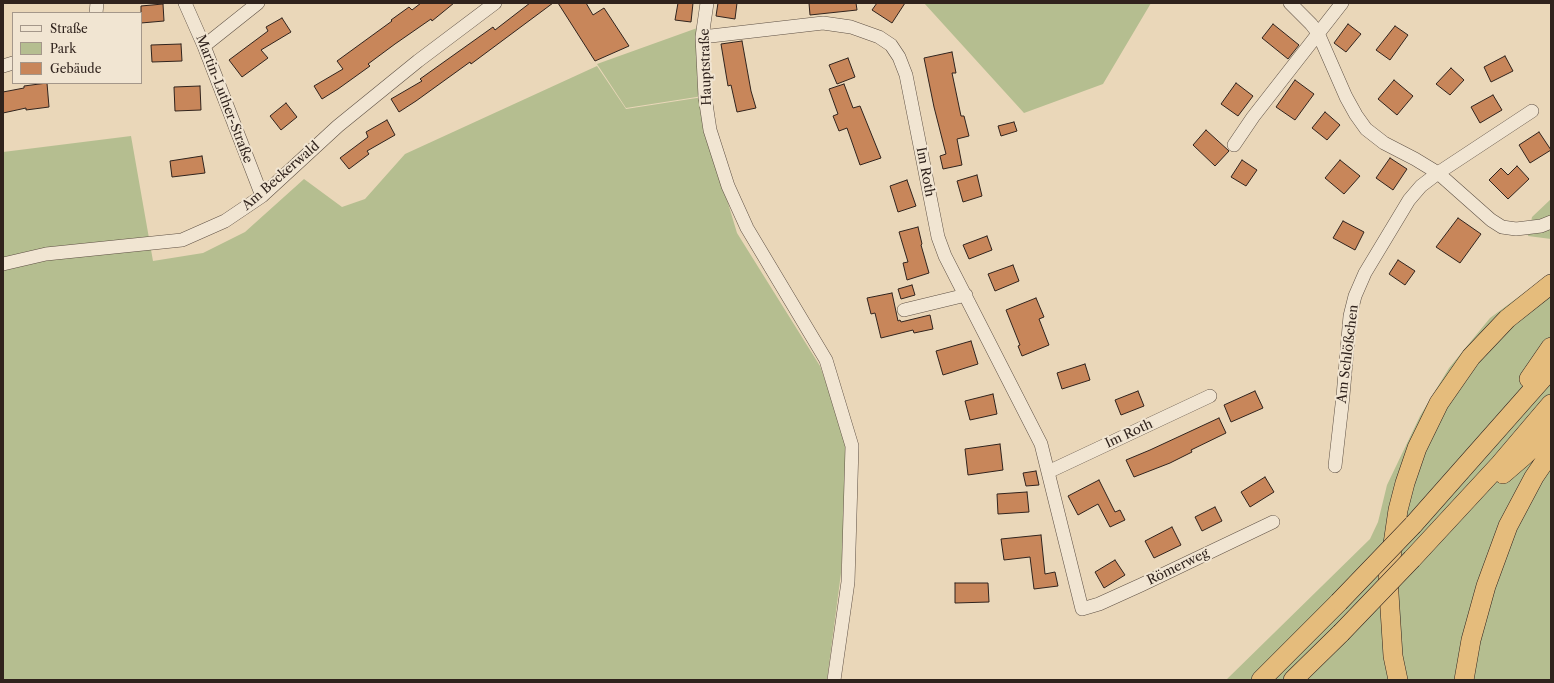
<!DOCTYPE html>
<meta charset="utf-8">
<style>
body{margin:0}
#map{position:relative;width:1554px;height:683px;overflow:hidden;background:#ead7b9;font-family:"Libre Caslon Text",serif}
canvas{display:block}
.frame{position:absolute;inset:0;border:4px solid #30231d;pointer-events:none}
.legend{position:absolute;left:12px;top:12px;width:130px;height:72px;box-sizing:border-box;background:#f1e5d2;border:1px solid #a4978a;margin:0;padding:5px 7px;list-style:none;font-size:12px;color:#30231d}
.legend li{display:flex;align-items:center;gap:8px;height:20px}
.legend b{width:20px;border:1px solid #a4978a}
</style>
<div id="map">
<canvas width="1554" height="683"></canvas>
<div class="frame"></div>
<ul class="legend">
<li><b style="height:5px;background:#f1e5d2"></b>Straße</li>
<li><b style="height:11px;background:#b5be90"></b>Park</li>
<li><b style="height:11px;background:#c8865a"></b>Gebäude</li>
</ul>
</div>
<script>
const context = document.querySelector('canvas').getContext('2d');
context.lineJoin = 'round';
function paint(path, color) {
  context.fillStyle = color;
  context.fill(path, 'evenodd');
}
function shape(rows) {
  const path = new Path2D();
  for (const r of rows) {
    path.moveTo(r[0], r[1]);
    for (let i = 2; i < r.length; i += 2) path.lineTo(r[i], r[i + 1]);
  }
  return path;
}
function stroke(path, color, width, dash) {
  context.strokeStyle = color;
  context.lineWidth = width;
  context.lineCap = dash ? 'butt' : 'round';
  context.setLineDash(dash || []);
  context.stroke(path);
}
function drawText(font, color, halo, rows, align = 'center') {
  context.font = font + ' "Libre Caslon Text",serif';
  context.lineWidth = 4;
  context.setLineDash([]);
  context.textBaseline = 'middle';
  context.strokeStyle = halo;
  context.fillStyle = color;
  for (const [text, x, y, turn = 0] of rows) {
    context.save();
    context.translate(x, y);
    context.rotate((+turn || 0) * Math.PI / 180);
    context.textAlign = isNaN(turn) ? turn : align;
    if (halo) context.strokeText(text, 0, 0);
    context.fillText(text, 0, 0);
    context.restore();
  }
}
const green = shape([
 [924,3,1151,3,1103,84,1024,113],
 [700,27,703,96,626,108,597,64],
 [597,66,626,109,703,97,707,133,737,233,820,366,849,447,841,573,827,680,3,680,3,152,131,136,153,261,203,253,245,232,304,179,342,207,365,199,405,154],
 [1551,199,1551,239,1528,236,1532,217],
 [1551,273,1551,680,1226,680,1370,539,1378,522,1387,485,1420,416,1449,368,1490,318]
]);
const building = shape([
 [421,3,454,3,432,21,431,19,395,44,368,64,370,66,338,89,322,99,314,86,343,69,337,61,392,21,391,20,409,7,412,10,421,3],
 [530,3,553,3,471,64,470,62,416,101,399,112,391,99,422,81,420,79,493,27,495,30,530,3],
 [558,3,586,3,593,15,604,8,629,46,595,61,558,3],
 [678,3,693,3,691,22,675,20,678,3],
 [718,3,737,3,735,19,716,16,718,3],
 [809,3,856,3,857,10,810,15,809,3],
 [877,3,905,3,892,23,872,10,877,3],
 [163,4,164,21,141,23,141,6,163,4],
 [282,18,291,32,261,50,268,58,242,77,229,60,268,31,266,27,282,18],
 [1273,24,1299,45,1288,59,1262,38,1273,24],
 [1348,24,1361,34,1346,52,1334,43,1348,24],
 [1395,26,1408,35,1390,60,1376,50,1395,26],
 [742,41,751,91,756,108,737,112,731,85,728,86,721,44,742,41],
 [181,44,182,61,152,62,151,45,181,44],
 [952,52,956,73,952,73,961,116,964,116,969,136,957,139,962,165,943,169,940,156,946,154,934,107,924,58,952,52],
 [1505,56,1513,71,1491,82,1484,67,1505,56],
 [848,58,855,77,837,84,829,65,848,58],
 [1451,68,1464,80,1450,95,1436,84,1451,68],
 [1295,80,1314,94,1295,120,1276,107,1295,80],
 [1394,80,1413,96,1397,115,1378,99,1394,80],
 [47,83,49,107,26,110,26,108,3,113,3,92,24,88,24,86,47,83],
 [1236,83,1253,96,1238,116,1221,104,1236,83],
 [844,84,853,108,860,106,881,158,860,165,847,128,839,131,833,116,838,114,829,89,844,84],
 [200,86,201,110,175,111,174,87,200,86],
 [1493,95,1502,110,1480,123,1471,107,1493,95],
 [286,103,297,117,281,130,270,116,286,103],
 [1325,112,1340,125,1327,140,1312,128,1325,112],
 [387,120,395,135,367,151,369,154,349,169,340,158,368,137,366,132,387,120],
 [1014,122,1017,131,1001,136,998,126,1014,122],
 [1206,130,1229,151,1215,166,1193,145,1206,130],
 [1539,132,1551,150,1530,163,1519,145,1539,132],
 [202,156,205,173,172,177,170,161,202,156],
 [1390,158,1407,169,1393,190,1376,178,1390,158],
 [1242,160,1257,170,1246,186,1231,177,1242,160],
 [1340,160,1360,176,1344,194,1325,178,1340,160],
 [1517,166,1529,179,1508,199,1489,180,1501,168,1508,175,1517,166],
 [977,175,982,196,963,202,957,181,977,175],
 [907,180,916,206,898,212,890,186,907,180],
 [1458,218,1481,234,1460,263,1436,247,1458,218],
 [1343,221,1364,232,1355,250,1333,238,1343,221],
 [918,227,922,244,921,245,929,273,907,280,903,263,908,262,899,232,918,227],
 [987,236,992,250,969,259,963,245,987,236],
 [1398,260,1415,271,1405,285,1389,274,1398,260],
 [1013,265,1019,281,995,291,988,274,1013,265],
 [912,285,915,295,901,299,898,289,912,285],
 [892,293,898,321,900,320,901,322,930,315,933,329,914,333,913,330,881,338,875,313,871,314,867,298,892,293],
 [1036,298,1044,317,1039,319,1049,345,1022,356,1018,346,1020,345,1006,310,1036,298],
 [971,341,978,364,943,375,936,351,971,341],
 [1085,364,1090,380,1062,389,1057,373,1085,364],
 [1138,391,1144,406,1121,415,1115,400,1138,391],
 [1255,391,1263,408,1231,422,1224,405,1255,391],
 [993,394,997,414,970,420,965,401,993,394],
 [1219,418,1226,433,1191,450,1192,452,1170,463,1134,477,1126,460,1150,450,1219,418],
 [1000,444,1003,470,968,475,965,449,1000,444],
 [1036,471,1039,485,1026,486,1023,473,1036,471],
 [1265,477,1274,492,1250,507,1241,492,1265,477],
 [1099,480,1115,512,1120,510,1125,520,1110,527,1098,504,1078,515,1068,496,1099,480],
 [1027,492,1029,512,998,514,997,494,1027,492],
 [1215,507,1222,521,1202,531,1195,517,1215,507],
 [1172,527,1181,545,1154,558,1145,541,1172,527],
 [1041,535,1045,574,1055,572,1058,586,1034,589,1030,557,1004,560,1001,539,1041,535],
 [1115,560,1125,575,1104,588,1095,572,1115,560],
 [955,583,988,583,989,602,955,603,955,583]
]);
const minor = shape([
 [185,3,204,46,262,196],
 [707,3,702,37,705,97,710,130,728,186,747,228,826,360,852,446,848,582,834,680],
 [1290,3,1311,24,1318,33,1346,97,1356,115,1366,129,1384,143,1415,159,1438,173,1491,220,1502,227,1516,229,1541,226,1551,222],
 [96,13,97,3],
 [702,37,823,23,851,27,879,37,891,45,899,57,906,75,938,237,945,256,1041,444,1082,609,1099,604,1141,585,1273,522],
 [204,46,258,3],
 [3,66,13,63],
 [1234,145,1253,117,1342,3],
 [3,264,46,254,182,240,225,221,262,196,338,126,418,61,495,3],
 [904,310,966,295],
 [1335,466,1343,396,1350,316,1355,296,1365,273,1409,200,1421,186,1438,173,1532,111],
 [1048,472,1210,396]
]);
const highway = shape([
 [1529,379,1551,347],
 [1503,474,1525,455,1551,429],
 [1413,525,1551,369],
 [1412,559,1500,464,1551,404],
 [1261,680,1339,602],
 [1293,680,1341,633],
 [1398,680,1393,656,1388,578,1398,510,1405,483,1417,448,1439,403,1471,357,1507,319,1551,284],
 [1464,680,1471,640,1486,586,1508,526,1534,477,1551,452]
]);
const highwayBridge = shape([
 [1339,602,1413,525],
 [1341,633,1412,559]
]);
const streetNames = [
 ["Hauptstraße",706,67,-92],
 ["Martin-Luther-Straße",224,99,69],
 ["Im Roth",925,172,79],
 ["Am Beckerwald",281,176,-41],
 ["Am Schlößchen",1348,354,-83],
 ["Im Roth",1129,434,-25],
 ["Römerweg",1178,567,-26]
];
paint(green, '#b5be90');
paint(building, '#c8865a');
stroke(building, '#30231d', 1);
stroke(minor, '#5e5044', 14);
stroke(highway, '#30231d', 20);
stroke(minor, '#f1e5d2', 13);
stroke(highway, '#e5bc7c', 19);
stroke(highwayBridge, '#30231d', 20, []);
stroke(highwayBridge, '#e5bc7c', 19);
drawText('13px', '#30231d', '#f1e5d2', streetNames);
</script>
